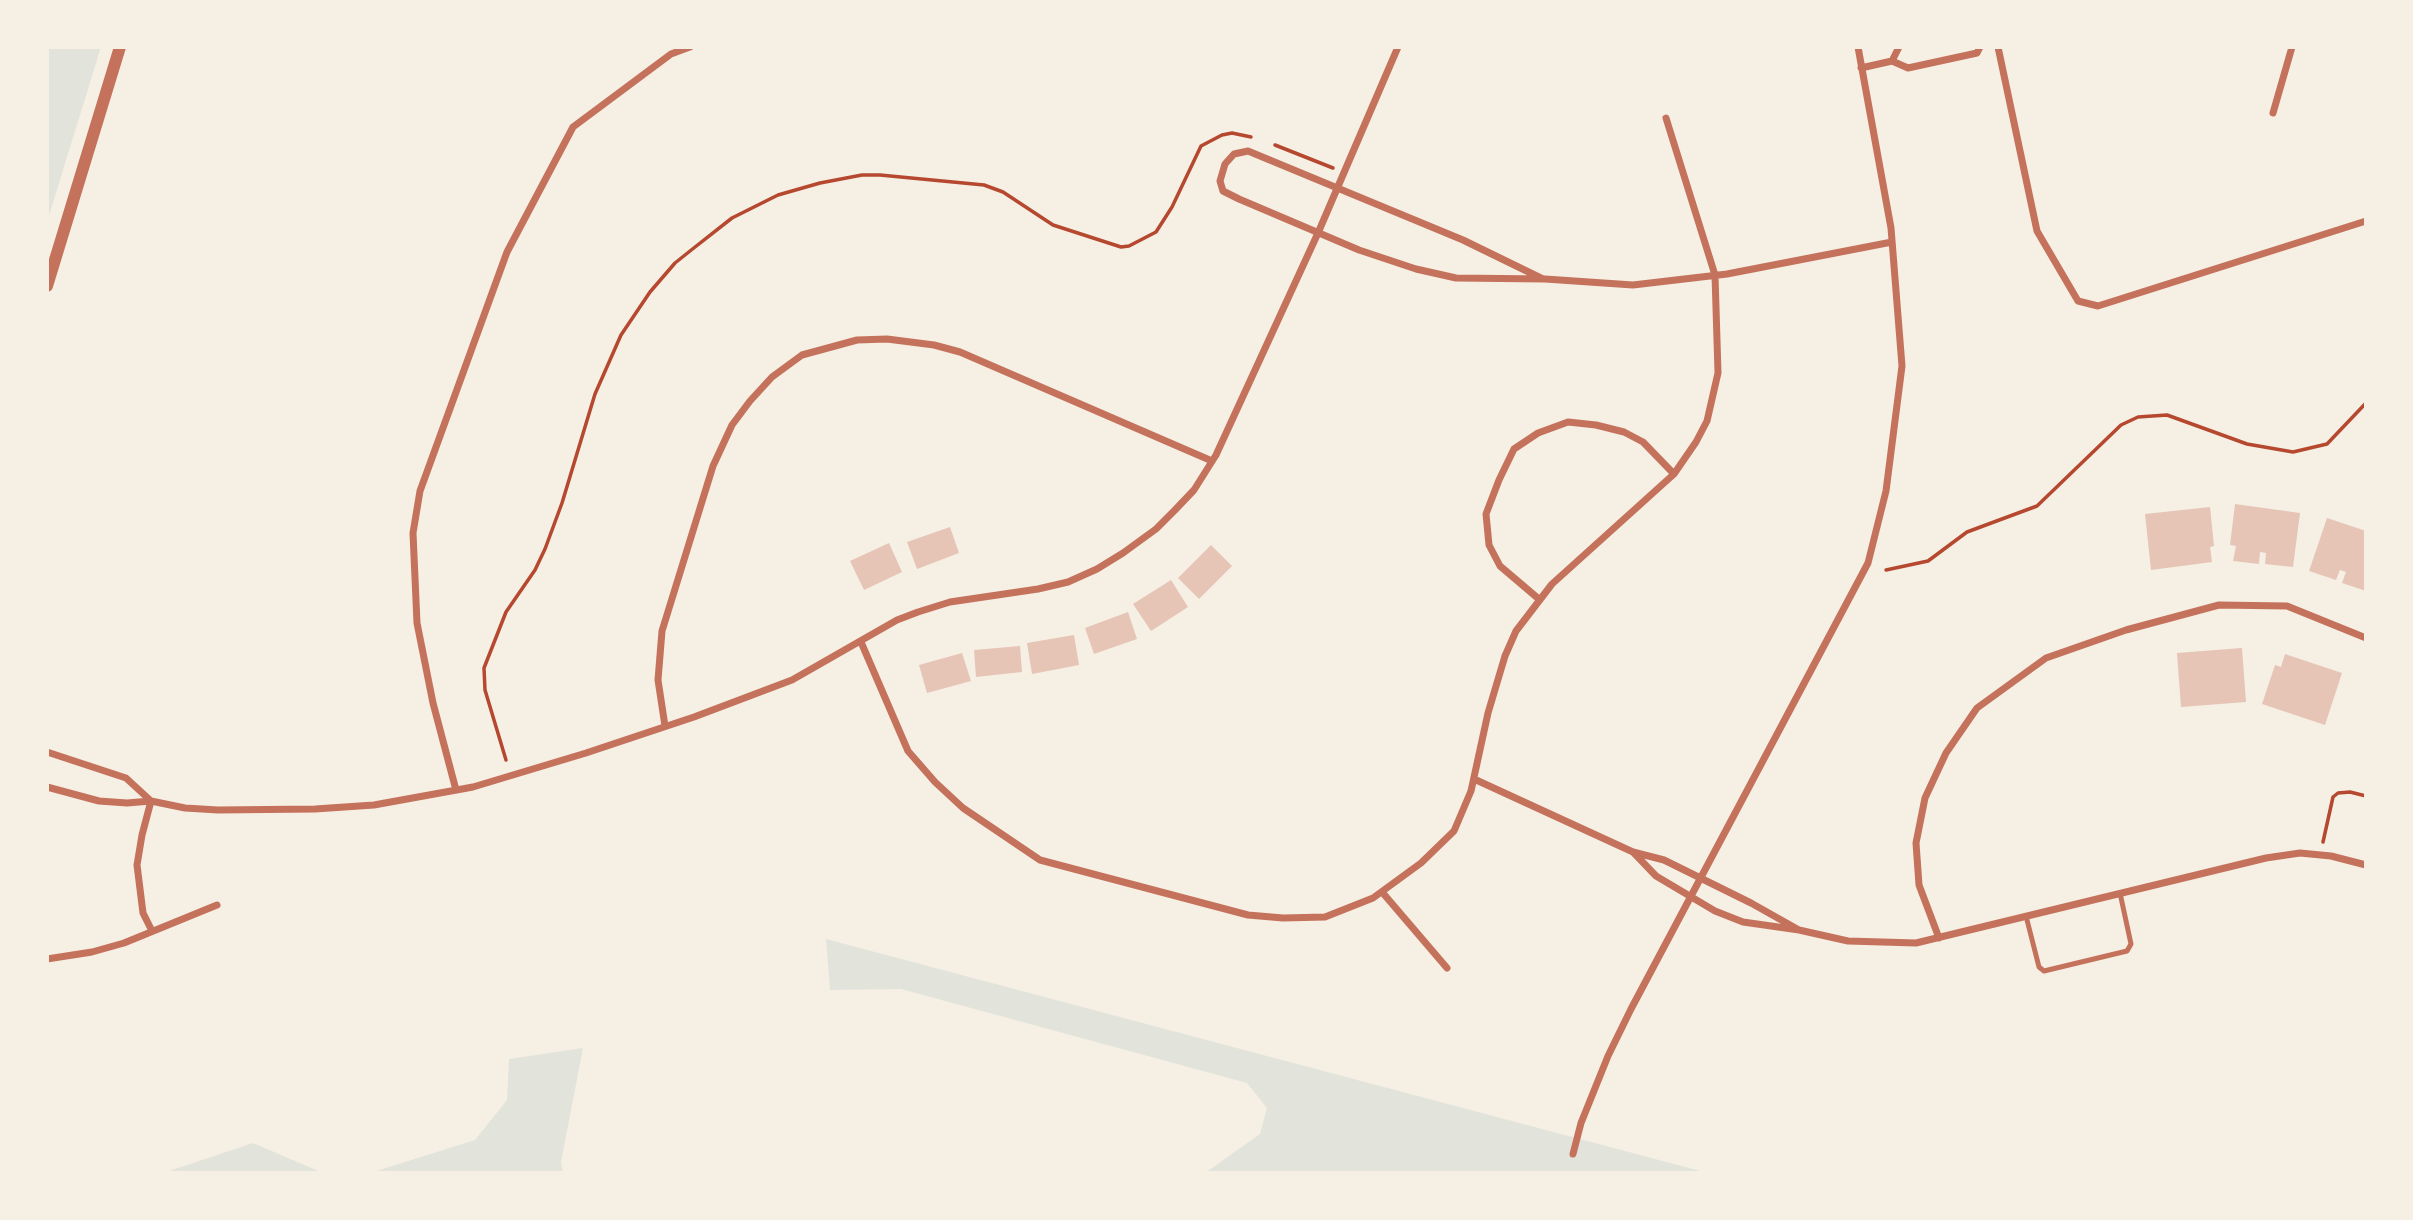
<!DOCTYPE html>
<style>
body{margin:0}
#map{position:relative;width:2413px;height:1220px;overflow:hidden;background:#f6efe4;font-family:Commissioner,sans-serif}
canvas{display:block}
.frame{position:absolute;inset:0;border:49px solid #f6efe4;pointer-events:none}
</style>
<div id="map">
<canvas width="2413" height="1220"></canvas>
<div class="frame"></div>
</div>
<script>
const context = document.querySelector('canvas').getContext('2d');
context.lineJoin = 'round';
function paint(path, color) {
  context.fillStyle = color;
  context.fill(path, 'evenodd');
}
function shape(rows) {
  const path = new Path2D();
  for (const r of rows) {
    path.moveTo(r[0], r[1]);
    for (let i = 2; i < r.length; i += 2) path.lineTo(r[i], r[i + 1]);
  }
  return path;
}
function stroke(path, color, width, dash) {
  context.strokeStyle = color;
  context.lineWidth = width;
  context.lineCap = dash ? 'butt' : 'round';
  context.setLineDash(dash || []);
  context.stroke(path);
}
const green = shape([
 [47,47,101,47,47,222],
 [826,939,1708,1173,1205,1173,1260,1134,1267,1108,1247,1083,901,989,830,990],
 [583,1048,561,1162,563,1173,370,1173,475,1140,507,1100,509,1059],
 [253,1143,323,1173,163,1173]
]);
const building = shape([
 [2235,504,2300,513,2293,567,2265,564,2266,553,2260,552,2259,564,2233,561,2236,546,2230,545],
 [2210,507,2214,546,2210,547,2212,562,2151,570,2145,514],
 [2327,518,2366,531,2366,591,2342,583,2346,572,2340,570,2336,580,2309,571],
 [950,527,959,553,917,569,907,542],
 [889,543,902,572,864,590,850,561],
 [1211,545,1232,566,1199,599,1178,578],
 [1171,580,1188,607,1151,631,1133,604],
 [1128,612,1137,639,1094,654,1085,628],
 [1074,635,1079,665,1032,674,1027,643],
 [1020,646,1022,672,976,677,974,650],
 [2242,648,2246,702,2181,707,2177,653],
 [962,653,971,681,927,693,919,665],
 [2285,654,2342,673,2325,725,2262,704,2275,665,2281,667]
]);
const path = shape([
 [1275,145,1333,168],
 [1886,570,1928,561,1967,532,2037,506,2121,425,2138,417,2167,415,2247,444,2293,452,2327,444,2366,403],
 [506,760,485,690,484,668,506,612,535,570,545,549,562,503,595,394,621,335,650,292,675,263,690,251,732,218,778,195,820,183,862,175,880,175,984,185,1003,192,1053,225,1121,247,1129,246,1156,232,1172,207,1201,146,1222,135,1232,133,1251,137],
 [2323,842,2333,797,2338,793,2350,792,2366,796]
]);
const service = shape([
 [2026,916,2039,967,2044,971,2127,951,2131,944,2120,893]
]);
const minor = shape([
 [1998,47,2037,231,2078,301,2098,306,2366,221],
 [1892,61,1899,47],
 [1861,68,1892,61,1908,68,1977,53,1980,47],
 [2273,113,2292,47],
 [1545,279,1456,278,1416,269,1359,250,1239,199,1223,191,1220,181,1225,164,1234,154,1248,151,1463,240,1543,279,1545,279,1633,285,1727,274,1892,242],
 [1540,600,1500,566,1489,545,1486,514,1499,480,1514,449,1538,433,1568,422,1596,425,1624,432,1643,442,1674,474],
 [861,642,908,751,935,782,963,808,1040,860,1248,915,1283,918,1325,917,1373,898,1421,863,1454,831,1471,791,1488,713,1505,656,1516,631,1552,584,1674,474,1696,442,1707,421,1718,373,1715,275,1666,118],
 [665,726,658,680,662,631,713,466,732,425,750,401,772,377,802,355,857,340,887,339,934,345,960,352,1212,461],
 [47,752,126,778,151,801,127,803,99,801,47,787],
 [1474,779,1633,852],
 [456,790,433,703,417,623,413,533,420,491,507,252,573,127,671,54,690,47],
 [1633,852,1664,860,1751,903,1799,930,1743,922,1715,911,1656,876,1633,852],
 [1382,892,1447,968],
 [1799,930,1848,941,1916,943,2266,858,2300,853,2331,856,2366,865],
 [152,931,143,913,137,865,142,835,151,801,185,808,218,810,315,809,374,805,473,787,586,753,694,717,792,680,897,620,918,612,950,602,1038,589,1068,582,1097,569,1123,553,1156,529,1175,510,1194,490,1216,455,1318,233,1398,47],
 [1939,938,1919,885,1916,843,1925,798,1946,753,1977,708,2046,658,2126,630,2219,605,2287,606,2366,638],
 [47,959,92,952,124,943,217,905],
 [1573,1154,1581,1123,1608,1056,1631,1009,1868,563,1886,491,1902,366,1891,228,1858,47]
]);
const tertiary = shape([
 [47,286,120,47]
]);
paint(green, '#e2e4dc');
paint(building, '#e6c5b7');
stroke(path, '#b5482f', 3.5);
stroke(service, '#c5725c', 5);
stroke(minor, '#c5725c', 7);
stroke(tertiary, '#c5725c', 12);
</script>
